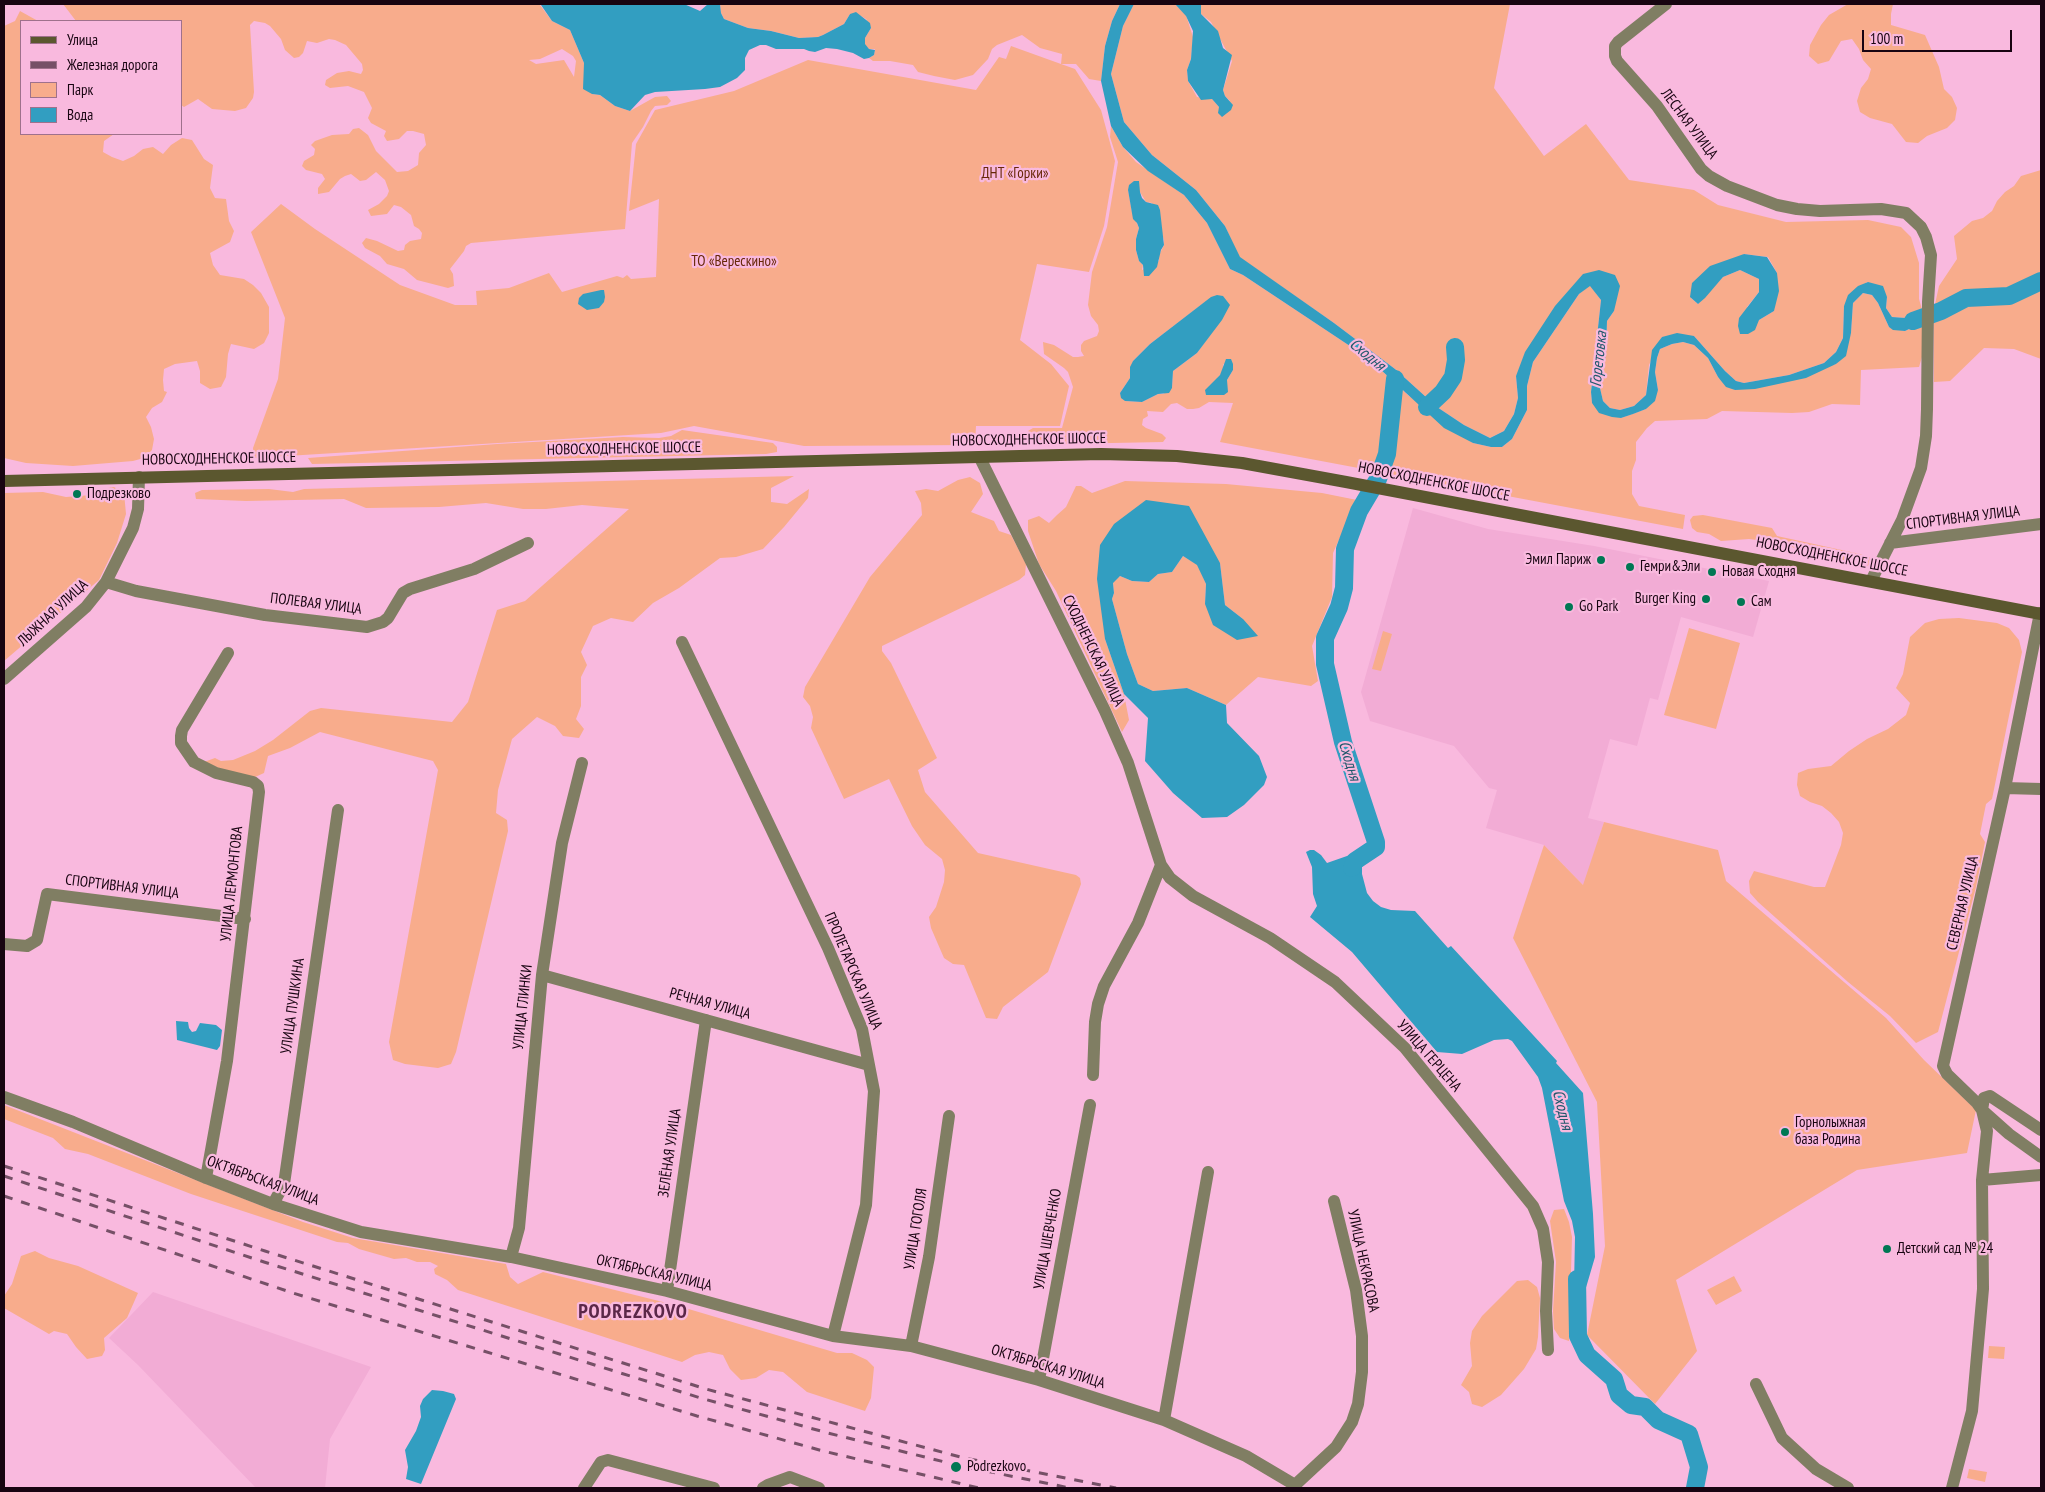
<!DOCTYPE html>
<meta charset="utf-8">
<style>
body{margin:0}
#map{position:relative;width:2045px;height:1492px;overflow:hidden;background:#f9b9de;font-family:"PT Sans Narrow",sans-serif}
canvas{display:block}
.frame{position:absolute;inset:0;border:5px solid #180411;pointer-events:none}
.legend{position:absolute;left:20px;top:20px;width:162px;height:115px;box-sizing:border-box;background:#f9b9de;border:1px solid #9f718c;margin:0;padding:6px 9px;list-style:none;font-size:15px;color:#180411}
.legend li{display:flex;align-items:center;gap:10px;height:25px}
.legend b{width:25px;border:1px solid #9f718c}
.scale{position:absolute;left:1862px;top:30px;width:150px;height:22px;box-sizing:border-box;border:2px solid #180411;border-top:0;padding-left:6px;font-size:15px;line-height:18px;white-space:nowrap;color:#180411;-webkit-text-stroke:4px #f9b9de;paint-order:stroke}
</style>
<div id="map">
<canvas width="2045" height="1492"></canvas>
<div class="frame"></div>
<ul class="legend">
<li><b style="height:6px;background:#5b572f"></b>Улица</li>
<li><b style="height:6px;background:#765067"></b>Железная дорога</li>
<li><b style="height:14px;background:#f8ac8c"></b>Парк</li>
<li><b style="height:14px;background:#329ec1"></b>Вода</li>
</ul>
<div class="scale">100 m</div>
</div>
<script>
const context = document.querySelector('canvas').getContext('2d');
context.lineJoin = 'round';
function paint(path, color) {
  context.fillStyle = color;
  context.fill(path, 'evenodd');
}
function shape(rows) {
  const path = new Path2D();
  for (const r of rows) {
    path.moveTo(r[0], r[1]);
    for (let i = 2; i < r.length; i += 2) path.lineTo(r[i], r[i + 1]);
  }
  return path;
}
function stroke(path, color, width, dash) {
  context.strokeStyle = color;
  context.lineWidth = width;
  context.lineCap = dash ? 'butt' : 'round';
  context.setLineDash(dash || []);
  context.stroke(path);
}
function drawText(font, color, halo, rows, align = 'center') {
  context.font = font + ' "PT Sans Narrow",sans-serif';
  context.lineWidth = 4.5;
  context.setLineDash([]);
  context.textBaseline = 'middle';
  context.strokeStyle = halo;
  context.fillStyle = color;
  for (const [text, x, y, turn = 0] of rows) {
    context.save();
    context.translate(x, y);
    context.rotate((+turn || 0) * Math.PI / 180);
    context.textAlign = isNaN(turn) ? turn : align;
    if (halo) context.strokeText(text, 0, 0);
    context.fillText(text, 0, 0);
    context.restore();
  }
}
const built = shape([
 [1413,508,1488,529,1594,546,1769,581,1753,637,1681,617,1658,700,1650,698,1637,746,1610,739,1588,818,1604,822,1584,886,1544,845,1486,828,1497,790,1489,788,1454,746,1370,721,1361,692],
 [153,1292,371,1367,330,1439,325,1488,256,1488,138,1365,109,1338]
]);
const green = shape([
 [63,4,537,4,540,5,552,21,570,30,584,63,585,77,592,94,600,95,615,106,630,111,655,97,667,96,671,101,667,105,655,106,651,111,643,127,632,143,625,229,471,243,466,246,464,251,450,269,453,274,454,286,448,288,417,280,404,269,387,264,380,256,365,248,362,243,366,238,377,241,398,251,404,250,405,245,410,241,421,239,422,233,419,229,414,226,411,215,401,207,394,205,387,214,371,216,368,210,379,204,387,196,389,191,385,180,376,172,366,180,360,181,351,174,345,176,340,179,329,192,318,194,318,188,325,179,322,174,306,170,302,166,304,161,314,155,315,149,311,145,315,141,332,135,349,134,353,129,359,128,368,135,376,151,397,172,408,171,418,165,419,153,426,145,424,134,413,131,407,131,399,139,387,141,384,136,386,131,371,123,368,118,372,108,364,92,348,86,330,88,325,85,326,80,337,73,349,71,361,74,363,70,362,64,346,45,335,40,329,39,317,43,307,41,303,53,299,57,294,58,285,50,281,39,270,26,265,23,254,21,250,25,254,92,253,98,246,108,235,111,212,109,198,99,184,107,181,105,181,21,76,21],
 [562,49,573,56,576,61,574,77,564,60,536,64,529,60,540,59],
 [720,4,1120,4,1112,21,1105,46,1101,81,1089,79,1076,64,1061,64,1075,69,1101,110,1115,161,1104,226,1089,272,1037,264,1020,340,1051,364,1069,386,1060,426,976,426,975,445,804,446,694,426,661,433,254,458,253,448,278,379,285,318,251,232,281,204,315,229,400,285,455,305,477,305,476,291,509,288,549,273,562,292,617,276,623,278,627,275,631,279,656,277,659,199,629,211,636,144,655,110,734,91,808,60,976,90,999,57,1006,59,1011,46,1061,64,1062,54,1040,48,1022,35,997,45,992,49,988,59,973,75,955,80,934,76,918,72,913,65,890,61,873,61,869,58,874,55,875,49,869,49,865,45,865,38,871,28,866,19,861,16,850,14,844,24,823,35,818,37,799,38,771,31,748,28,724,19,721,13],
 [1134,4,1175,4,1186,15,1193,37,1191,59,1187,70,1188,81,1197,97,1212,99,1219,107,1230,101,1225,96,1223,90,1232,61,1211,22,1201,14,1201,4,1510,4,1494,88,1544,156,1586,124,1629,180,1694,190,1718,205,1786,222,1868,220,1901,227,1911,237,1919,263,1919,299,1923,313,1906,318,1892,317,1886,308,1887,297,1867,282,1844,306,1843,338,1836,352,1824,363,1789,375,1744,383,1736,381,1725,371,1694,336,1662,337,1649,365,1646,395,1634,406,1620,410,1610,408,1603,401,1600,388,1606,353,1607,321,1614,311,1584,274,1516,376,1518,398,1514,414,1504,431,1490,438,1464,425,1437,407,1395,369,1334,323,1239,257,1225,226,1196,190,1152,155,1124,122,1111,74,1123,26],
 [1744,254,1768,257,1777,273,1774,311,1759,320,1747,307,1759,292,1759,279,1740,270,1723,277,1698,304,1691,298],
 [1848,4,1893,4,1891,14,1891,25,1925,35,1939,67,1944,89,1952,97,1957,108,1955,120,1947,128,1927,136,1918,143,1906,142,1892,124,1870,118,1860,112,1857,101,1861,88,1868,79,1871,69,1863,60,1859,49,1852,39,1841,41,1829,61,1818,64,1809,56,1810,45,1821,25,1829,15],
 [20,11,38,21,21,21,21,134,114,134,104,141,103,152,112,157,123,161,134,156,143,149,153,147,163,154,171,145,182,138,192,140,204,159,213,165,210,188,215,198,226,199,229,221,234,231,230,242,210,253,213,265,220,275,244,279,253,285,261,293,269,307,269,333,264,343,254,349,231,344,228,354,226,377,221,387,210,389,200,383,200,371,197,361,175,364,164,369,163,380,164,391,167,392,162,402,152,408,146,417,151,427,154,439,152,450,144,458,133,461,73,466,26,463,4,458,4,26,15,21],
 [1111,126,1123,147,1136,162,1184,195,1207,223,1230,269,1243,275,1368,358,1409,396,1473,443,1491,447,1502,447,1512,439,1527,410,1527,386,1533,362,1579,294,1590,285,1601,300,1591,392,1592,403,1621,418,1646,409,1658,390,1655,372,1657,358,1660,349,1672,344,1683,342,1694,345,1708,358,1718,377,1735,390,1836,364,1851,333,1853,303,1863,293,1872,295,1878,303,1889,327,1905,331,1922,323,1922,357,1919,367,1861,370,1860,405,1832,404,1809,412,1792,413,1722,411,1707,419,1655,421,1647,428,1636,442,1636,460,1632,471,1632,494,1639,506,1685,515,1683,529,1220,442,1233,403,1209,402,1199,408,1193,409,1187,409,1177,403,1171,404,1163,412,1147,411,1148,416,1143,419,1142,425,1146,428,1162,434,1166,438,1163,442,1060,444,1037,439,1032,436,1028,431,1033,428,1062,428,1073,387,1068,372,1064,368,1044,354,1043,342,1054,345,1073,357,1078,357,1084,356,1081,351,1081,345,1084,341,1097,336,1099,331,1098,325,1091,316,1088,305,1092,272,1107,227,1118,162,1110,137],
 [1128,190,1140,192,1146,202,1152,203,1164,240,1164,245,1159,255,1159,261,1142,270,1143,265,1139,261,1136,250,1136,239,1139,228,1132,212],
 [1205,302,1224,315,1197,353,1173,371,1172,388,1163,394,1158,394,1142,402,1125,401,1120,393,1130,378,1133,361,1150,344],
 [1223,364,1233,370,1227,380,1209,386,1214,383,1224,370],
 [2041,170,2041,359,2014,349,1984,348,1950,381,1934,382,1934,309,1939,286,1957,259,1954,236,1972,221,1983,218,1992,211,1997,201,2005,192,2014,186,2021,176],
 [682,430,773,443,777,447,777,452,766,454,312,464,308,458,497,444,623,437,659,438,671,436],
 [794,476,771,488,771,502,787,504,809,489,808,498,784,527,763,549,736,557,720,558,679,588,653,603,633,622,611,618,593,626,581,652,587,665,581,677,581,706,576,719,584,729,579,738,563,736,555,726,537,717,512,739,498,790,496,813,507,820,508,831,456,1052,451,1064,438,1068,405,1064,393,1060,389,1042,438,770,433,761,320,732,290,748,268,756,264,773,253,778,248,780,204,762,215,758,221,761,233,760,255,751,273,740,310,711,321,708,452,722,468,702,497,610,525,601,629,509,582,505,546,509,523,509,486,503,439,507,366,508,344,499,246,501,196,499,195,493,202,490,269,489,293,492,304,489],
 [970,477,980,483,983,494,971,512,994,521,999,531,1011,535,1026,564,1025,575,1019,580,882,646,882,651,891,663,937,758,918,770,925,792,978,853,1076,875,1080,878,1081,884,1048,972,1003,1007,997,1019,986,1018,964,965,953,964,944,958,931,928,929,917,936,907,944,882,945,870,942,859,925,845,912,826,889,779,844,799,811,728,813,717,810,706,803,697,805,687,870,577,922,515,921,503,915,491,926,489,938,491,958,480],
 [1125,481,1226,484,1322,493,1357,500,1333,553,1332,597,1312,646,1318,681,1311,686,1258,677,1226,705,1187,688,1153,691,1138,684,1127,654,1112,599,1114,593,1113,582,1120,576,1132,581,1149,582,1158,574,1172,572,1183,556,1198,565,1206,584,1205,604,1243,619,1225,605,1220,563,1114,524,1105,639,1124,694,1129,720,1122,732,1056,591,1039,564,1028,531,1028,520,1039,516,1049,523,1057,515,1066,507,1076,486,1081,486,1092,493],
 [114,487,124,493,126,514,117,543,99,580,4,661,4,493,43,492,66,497,92,495,96,490],
 [1703,515,1772,528,1777,536,1860,554,1872,558,1873,563,1867,566,1845,561,1831,555,1801,552,1789,545,1779,543,1749,539,1721,541,1709,534,1697,532,1692,528,1690,520,1693,516],
 [1959,618,1997,623,2009,628,2019,640,2022,652,1992,799,1986,804,1980,834,1985,842,1976,887,1938,1032,1916,1043,1890,1016,1848,982,1758,902,1750,893,1749,881,1754,871,1814,887,1825,887,1841,845,1843,833,1839,822,1831,813,1822,806,1810,802,1800,796,1797,785,1798,773,1808,769,1831,766,1849,751,1867,739,1888,729,1906,715,1910,703,1896,688,1903,674,1910,637,1925,623,1939,619],
 [1689,628,1740,643,1716,729,1664,715],
 [1383,631,1392,634,1381,671,1372,669],
 [1604,822,1718,850,1726,881,1886,1018,1924,1060,1976,1110,1967,1153,1857,1170,1676,1280,1697,1351,1655,1404,1587,1335,1605,1246,1597,1102,1513,938,1544,845,1583,885],
 [4,1105,303,1222,353,1238,506,1264,510,1277,518,1284,543,1272,675,1305,837,1353,852,1353,867,1360,874,1367,871,1398,865,1411,807,1392,783,1372,769,1370,756,1378,741,1380,730,1369,723,1355,709,1352,695,1355,682,1362,458,1290,447,1280,435,1274,434,1269,438,1266,430,1262,417,1262,406,1258,394,1259,359,1249,348,1243,337,1242,191,1194,88,1154,65,1149,53,1138,4,1119],
 [1564,1209,1569,1222,1572,1237,1569,1341,1560,1338,1554,1329,1553,1311,1556,1262,1550,1221,1554,1210],
 [35,1251,49,1258,78,1266,138,1293,127,1318,104,1338,105,1350,102,1356,87,1359,76,1347,67,1334,54,1331,49,1334,4,1308,4,1296,12,1284,21,1256],
 [1734,1276,1742,1291,1716,1305,1707,1290],
 [1528,1280,1537,1287,1540,1298,1538,1337,1536,1349,1524,1369,1501,1395,1482,1407,1472,1404,1469,1392,1461,1385,1472,1366,1470,1343,1472,1331,1482,1316,1517,1281],
 [1989,1346,2005,1347,2004,1359,1988,1358],
 [1969,1469,1987,1472,1985,1482,1967,1478]
]);
const water = shape([
 [537,4,684,4,700,11,708,4,720,4,721,13,724,19,748,28,771,31,799,38,818,37,823,35,844,24,850,14,856,12,870,23,871,28,865,38,865,44,869,49,875,50,874,55,869,58,864,59,853,53,837,49,826,48,815,52,809,51,804,49,776,49,766,45,760,45,749,50,745,58,745,70,737,78,720,87,705,89,655,92,645,95,630,111,615,106,600,95,592,94,583,89,584,63,570,30,552,21,541,5],
 [1120,4,1134,4,1123,26,1111,74,1124,122,1152,155,1196,190,1225,226,1240,257,1334,323,1395,369,1437,407,1464,425,1490,438,1504,431,1514,414,1518,398,1516,376,1525,352,1555,306,1583,274,1599,270,1615,275,1620,286,1614,311,1607,321,1606,353,1600,388,1603,401,1610,408,1620,410,1634,406,1646,395,1652,350,1662,337,1677,333,1694,336,1725,371,1736,381,1744,383,1789,375,1824,363,1836,352,1843,338,1844,306,1848,295,1858,286,1868,282,1883,286,1887,297,1886,308,1892,317,1906,318,1923,313,1922,323,1905,331,1893,330,1889,327,1878,303,1872,295,1863,293,1853,303,1851,333,1846,356,1836,364,1806,378,1755,389,1735,390,1726,387,1718,377,1708,358,1694,345,1683,342,1672,344,1660,349,1657,358,1655,372,1658,390,1655,401,1646,409,1633,414,1621,418,1612,417,1599,413,1592,403,1591,392,1601,300,1590,286,1579,294,1533,362,1527,386,1527,410,1512,439,1502,447,1491,447,1473,443,1444,428,1368,358,1243,275,1230,269,1207,223,1184,195,1148,171,1123,147,1111,126,1101,81,1105,46,1112,21],
 [1175,4,1201,4,1201,14,1218,31,1223,48,1232,55,1223,90,1225,96,1233,105,1231,110,1222,117,1218,113,1219,107,1212,99,1201,100,1188,81,1187,70,1191,59,1193,31,1186,16],
 [1134,181,1139,181,1140,192,1142,198,1146,202,1158,205,1160,210,1164,245,1161,250,1157,267,1149,276,1144,276,1143,265,1139,261,1136,250,1136,239,1139,228,1137,223,1133,219,1128,190,1129,185],
 [1744,254,1767,257,1777,273,1779,291,1774,311,1759,320,1755,330,1748,334,1740,334,1738,326,1739,318,1759,292,1759,279,1740,270,1723,277,1705,298,1698,304,1690,297,1692,283,1710,266],
 [601,290,604,290,605,297,604,302,599,308,587,310,578,304,579,298,583,294],
 [1217,295,1223,296,1230,305,1222,320,1197,353,1173,371,1172,388,1169,393,1158,394,1142,402,1125,401,1121,398,1120,393,1130,378,1130,367,1133,361,1150,344,1211,297],
 [1226,359,1231,359,1233,364,1233,370,1227,380,1228,392,1224,395,1206,395,1205,390,1220,375],
 [1146,500,1189,506,1220,563,1225,605,1243,619,1258,636,1237,640,1213,625,1205,604,1206,584,1197,565,1183,556,1172,572,1158,574,1149,582,1132,581,1120,576,1113,583,1114,593,1112,599,1127,654,1138,684,1153,691,1187,688,1226,705,1227,723,1259,756,1267,777,1264,785,1244,805,1227,817,1202,818,1173,793,1145,761,1148,718,1124,694,1105,639,1097,579,1100,545,1114,524],
 [1367,849,1371,855,1362,867,1362,874,1367,893,1373,901,1381,907,1391,910,1415,911,1448,948,1451,946,1557,1061,1556,1063,1583,1093,1593,1214,1595,1257,1585,1291,1578,1302,1575,1301,1574,1286,1575,1237,1572,1221,1564,1201,1542,1088,1538,1077,1512,1041,1508,1039,1494,1040,1462,1054,1437,1052,1352,952,1310,917,1317,906,1313,894,1312,867,1306,852,1310,850,1314,850,1321,855,1327,863],
 [176,1021,188,1022,189,1028,192,1032,196,1031,200,1023,216,1025,222,1030,220,1046,217,1050,177,1040],
 [432,1390,443,1391,454,1394,456,1399,421,1484,406,1479,408,1467,405,1450,416,1431,421,1417,420,1406,423,1399]
]);
const river = shape([
 [1913,321,1941,311,1966,298,2009,296,2041,281],
 [1427,407,1443,392,1453,377,1456,360,1455,347],
 [1352,868,1355,861,1376,847,1376,842,1343,742,1325,664,1325,638,1339,607,1344,588,1345,549,1359,511,1378,479,1387,454,1395,379],
 [1577,1279,1578,1336,1587,1355,1614,1379,1619,1395,1631,1405,1645,1407,1658,1420,1689,1434,1699,1467,1695,1488]
]);
const minor = shape([
 [1666,4,1618,42,1615,46,1615,56,1617,61,1657,106,1701,169,1709,176,1727,186,1777,205,1797,209,1820,211,1881,209,1906,213,1921,227,1926,237,1931,255,1928,302,1927,409,1926,436,1921,468,1902,520,1871,581],
 [980,458,1105,711,1128,763,1161,865,1170,878,1193,896,1270,938,1335,982,1405,1048,1533,1206,1543,1229,1548,1262,1546,1311,1548,1350],
 [1890,543,2041,524],
 [106,582,136,591,265,615,367,627,383,622,388,618,403,593,410,589,474,569,528,543],
 [2040,613,2005,788,1943,1066,1947,1074,1977,1103,1982,1110,2009,1134,2041,1157],
 [682,642,828,948,862,1029,874,1091,866,1205,833,1336],
 [4,679,86,607,106,582,133,528,138,509,139,477],
 [2005,788,2041,789],
 [4,944,27,946,37,940,47,894,245,919],
 [542,975,869,1065],
 [1093,1075,1095,1022,1098,1004,1104,986,1138,923,1161,865],
 [4,1097,73,1122,206,1178,273,1204,361,1232,511,1257,667,1291,833,1336,911,1346,1039,1380,1164,1420,1246,1456,1295,1485,1336,1447,1352,1422,1358,1404,1362,1372,1362,1336,1356,1290,1334,1201],
 [206,1178,227,1061,259,792,258,786,253,782,216,773,194,762,181,743,181,736,182,730,228,653],
 [1982,1180,1987,1131,1982,1110,1984,1098,1990,1096,2041,1130],
 [273,1204,284,1184,338,810],
 [511,1257,519,1228,542,975,562,843,582,763],
 [667,1291,706,1020],
 [911,1346,929,1257,949,1116],
 [1039,1380,1090,1105],
 [1756,1384,1782,1438,1816,1469,1848,1488],
 [1164,1420,1208,1172],
 [584,1488,601,1462,608,1460,714,1488],
 [763,1488,768,1485,790,1477,819,1488],
 [1952,1488,1972,1411,1983,1289,1982,1180,2041,1175]
]);
const secondary = shape([
 [4,481,1101,454,1177,456,1242,463,1346,482,2041,614]
]);
const rail = shape([
 [4,1166,265,1251,706,1389,964,1458,1116,1488],
 [4,1176,264,1262,704,1399,828,1433,961,1466,1070,1488],
 [4,1196,293,1293,697,1416,823,1451,979,1488]
]);
const markers = [
 [77,494,5,"#007753"],
 [1601,560,5,"#007753"],
 [1630,567,5,"#007753"],
 [1712,572,5,"#007753"],
 [1706,599,5,"#007753"],
 [1741,602,5,"#007753"],
 [1569,607,5,"#007753"],
 [1785,1132,5,"#007753"],
 [1887,1249,5,"#007753"],
 [956,1467,6,"#007753"]
];
const streetNames = [
 ["ЛЕСНАЯ УЛИЦА",1689,124,53],
 ["НОВОСХОДНЕНСКОЕ ШОССЕ",1029,440,-1],
 ["НОВОСХОДНЕНСКОЕ ШОССЕ",624,449,-1],
 ["НОВОСХОДНЕНСКОЕ ШОССЕ",219,459,-1],
 ["НОВОСХОДНЕНСКОЕ ШОССЕ",1434,482,11],
 ["СПОРТИВНАЯ УЛИЦА",1963,518,-7],
 ["НОВОСХОДНЕНСКОЕ ШОССЕ",1832,557,11],
 ["ПОЛЕВАЯ УЛИЦА",316,604,7],
 ["ЛЫЖНАЯ УЛИЦА",53,613,-43],
 ["СХОДНЕНСКАЯ УЛИЦА",1093,651,64],
 ["УЛИЦА ЛЕРМОНТОВА",232,884,-84],
 ["СПОРТИВНАЯ УЛИЦА",122,887,7],
 ["СЕВЕРНАЯ УЛИЦА",1963,903,-77],
 ["ПРОЛЕТАРСКАЯ УЛИЦА",853,971,67],
 ["РЕЧНАЯ УЛИЦА",710,1004,15],
 ["УЛИЦА ПУШКИНА",293,1006,-82],
 ["УЛИЦА ГЛИНКИ",523,1007,-84],
 ["УЛИЦА ГЕРЦЕНА",1429,1056,49],
 ["ЗЕЛЁНАЯ УЛИЦА",670,1153,-82],
 ["ОКТЯБРЬСКАЯ УЛИЦА",263,1181,20],
 ["УЛИЦА ГОГОЛЯ",916,1229,-81],
 ["УЛИЦА ШЕВЧЕНКО",1048,1239,-80],
 ["УЛИЦА НЕКРАСОВА",1363,1261,78],
 ["ОКТЯБРЬСКАЯ УЛИЦА",654,1273,13],
 ["ОКТЯБРЬСКАЯ УЛИЦА",1048,1367,17]
];
const parkNames = [
 ["ДНТ «Горки»",1015,174],
 ["ТО «Верескино»",734,262]
];
const poiNames = [
 ["Подрезково",87,494],
 ["Эмил Париж",1591,560,"right"],
 ["Гемри&Эли",1640,567],
 ["Новая Сходня",1722,572],
 ["Burger King",1696,599,"right"],
 ["Сам",1751,602],
 ["Go Park",1579,607],
 ["Горнолыжная",1795,1123],
 ["база Родина",1795,1140],
 ["Детский сад № 24",1897,1249],
 ["Podrezkovo",967,1467]
];
const waterNames = [
 ["Сходня",1367,355,39],
 ["Горетовка",1599,359,-84],
 ["Сходня",1349,761,73],
 ["Сходня",1562,1110,76]
];
const districtNames = [
 ["PODREZKOVO",633,1312]
];
paint(built, '#f2acd5');
paint(green, '#f8ac8c');
paint(water, '#329ec1');
stroke(river, '#329ec1', 18);
stroke(minor, '#807e63', 12);
stroke(secondary, '#5b572f', 12);
stroke(rail, '#765067', 3, [9, 9]);
for (const [x, y, r, color] of markers) {
  const dot = new Path2D();
  dot.arc(x, y, r, 0, 2 * Math.PI);
  context.fillStyle = color;
  context.fill(dot);
  stroke(dot, '#f9b9de', 2);
}
drawText('15px', '#180411', '#f9b9de', streetNames);
drawText('15px', '#672808', '#f9b9de', parkNames);
drawText('15px', '#180411', '#f9b9de', poiNames, 'left');
drawText('italic 16px', '#21596c', '#f9b9de', waterNames);
context.letterSpacing = '1px';
drawText('bold 20px', '#5b2748', '#f9b9de', districtNames);
context.letterSpacing = '0px';
</script>
